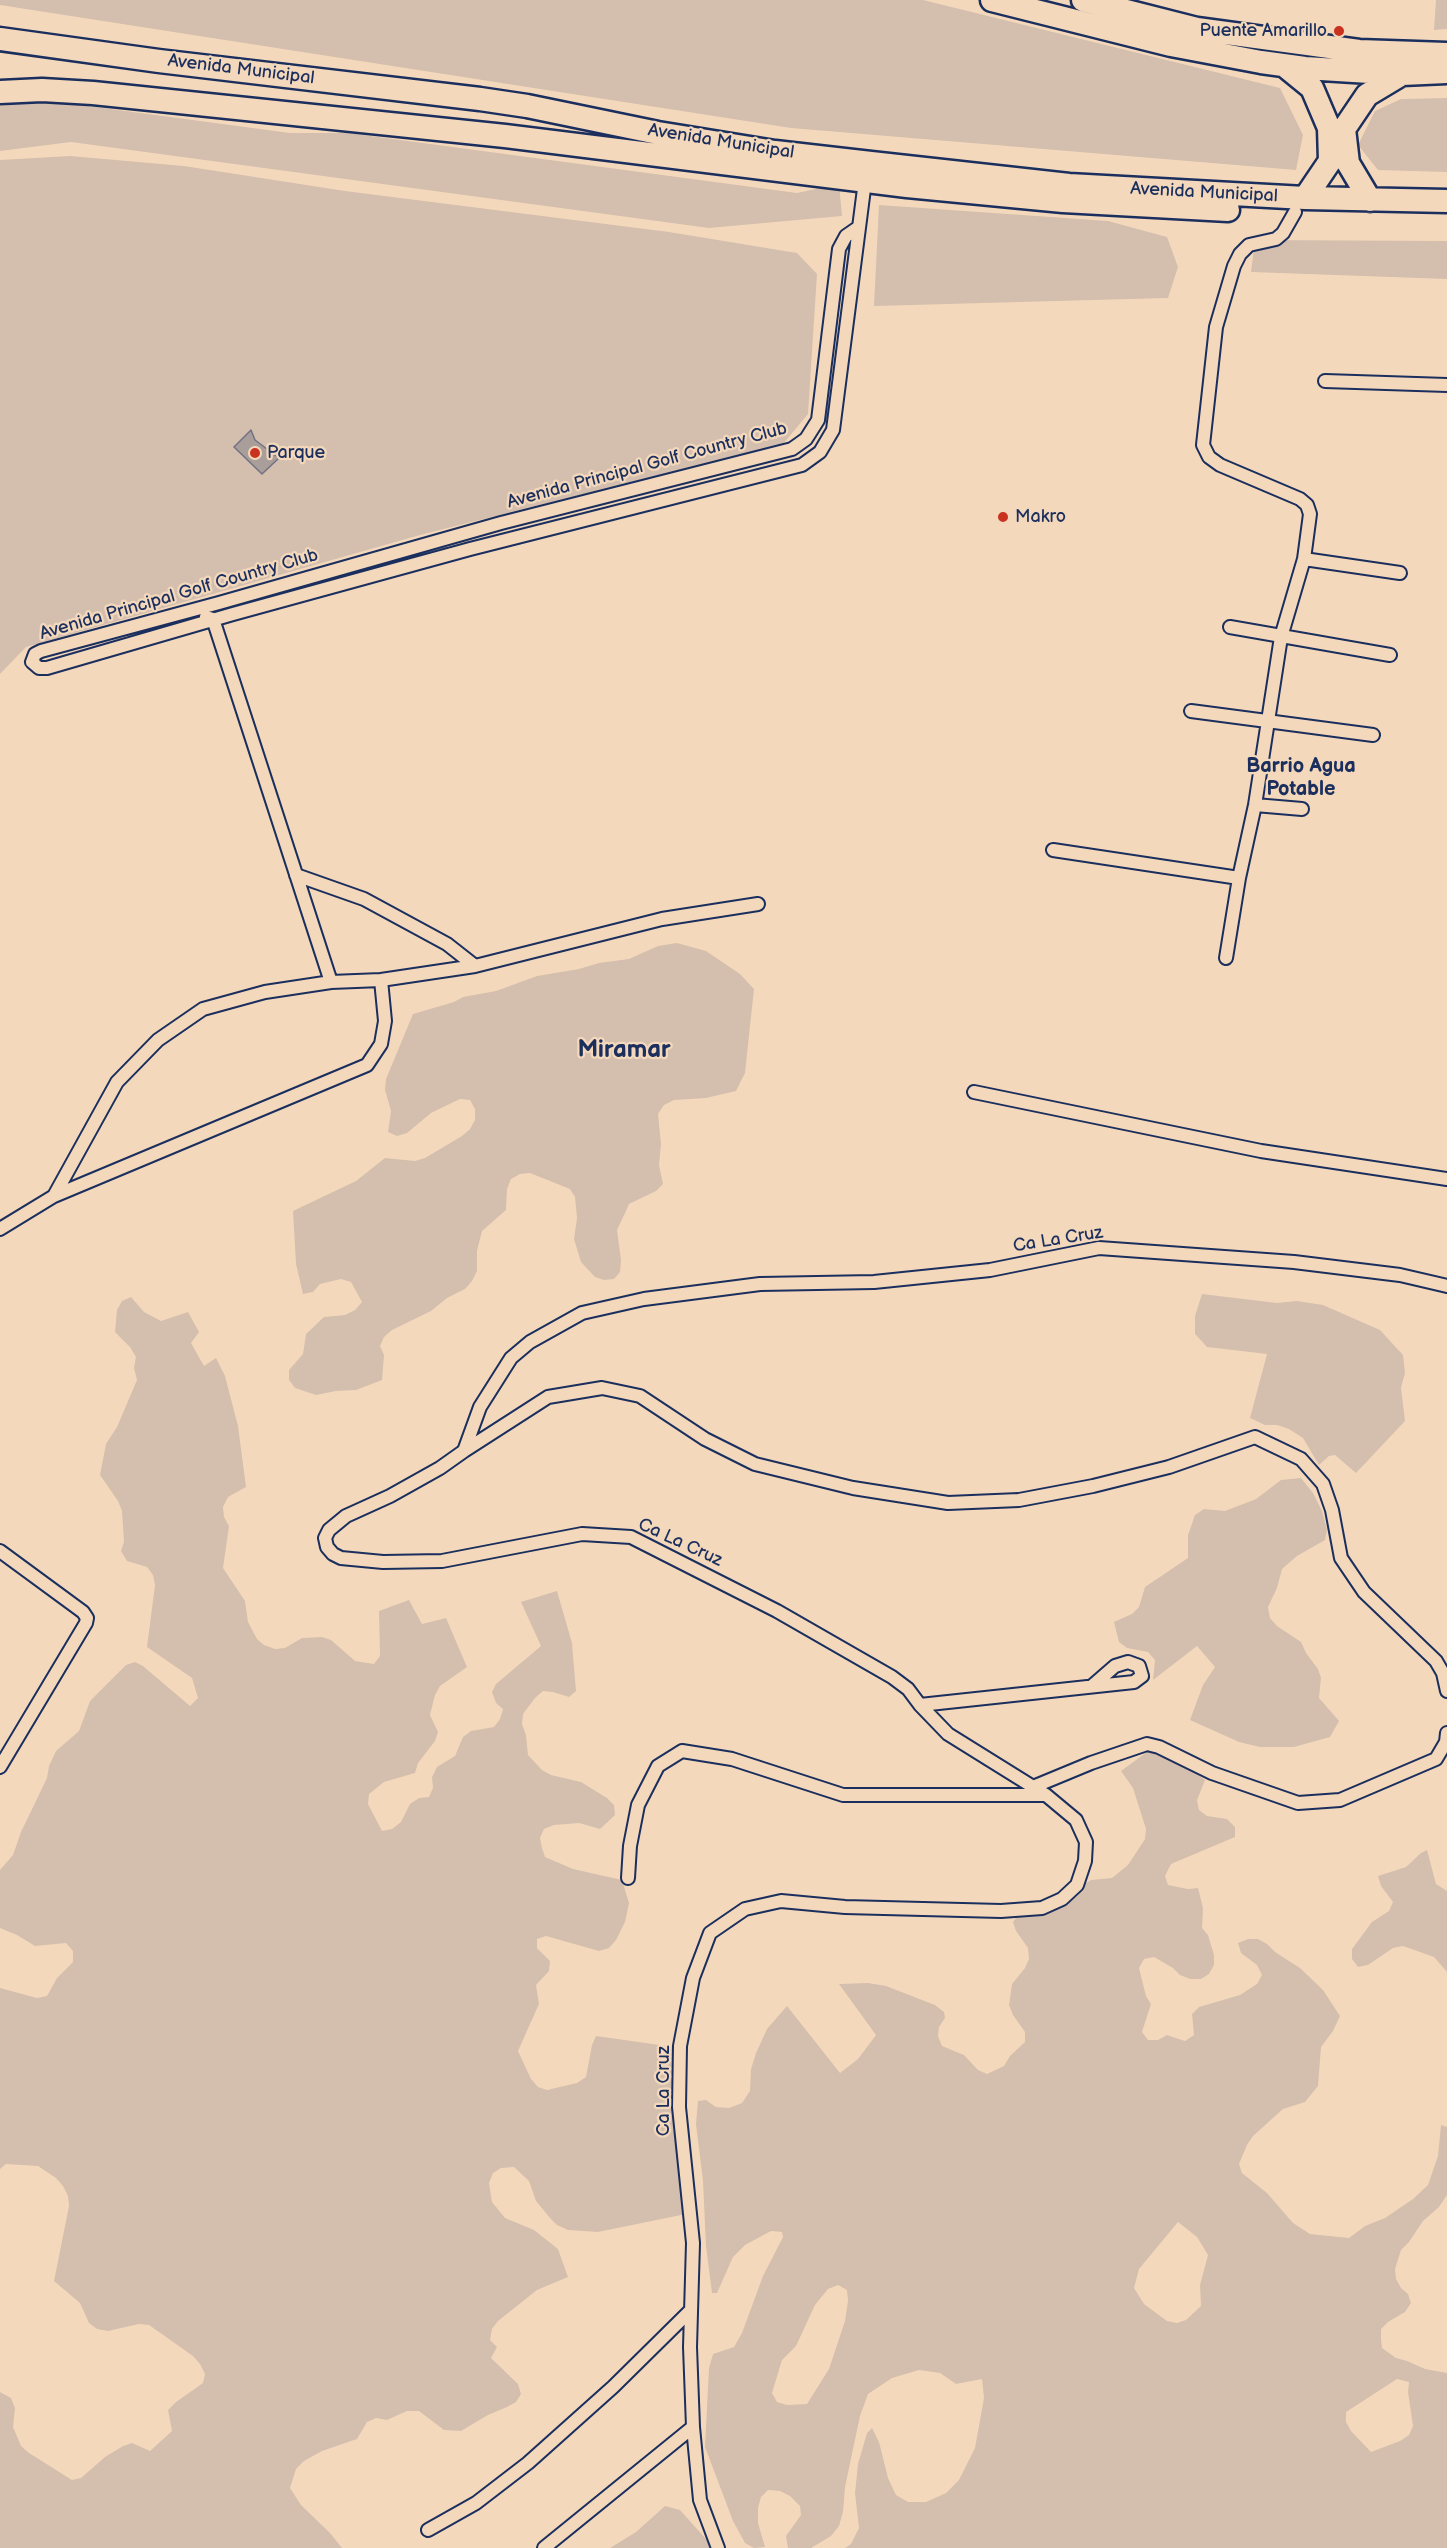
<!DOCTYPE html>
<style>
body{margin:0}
canvas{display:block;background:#f4d8bb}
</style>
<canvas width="1447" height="2548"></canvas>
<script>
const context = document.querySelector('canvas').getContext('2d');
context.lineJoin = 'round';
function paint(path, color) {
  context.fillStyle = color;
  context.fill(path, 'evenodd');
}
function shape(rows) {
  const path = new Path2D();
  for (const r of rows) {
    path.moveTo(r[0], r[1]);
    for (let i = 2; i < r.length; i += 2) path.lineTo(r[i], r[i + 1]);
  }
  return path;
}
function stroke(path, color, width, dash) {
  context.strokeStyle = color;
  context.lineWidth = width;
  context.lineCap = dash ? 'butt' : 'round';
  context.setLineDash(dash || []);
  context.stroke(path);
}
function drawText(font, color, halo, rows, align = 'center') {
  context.font = font + ' "Balsamiq Sans",sans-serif';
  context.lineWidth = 4.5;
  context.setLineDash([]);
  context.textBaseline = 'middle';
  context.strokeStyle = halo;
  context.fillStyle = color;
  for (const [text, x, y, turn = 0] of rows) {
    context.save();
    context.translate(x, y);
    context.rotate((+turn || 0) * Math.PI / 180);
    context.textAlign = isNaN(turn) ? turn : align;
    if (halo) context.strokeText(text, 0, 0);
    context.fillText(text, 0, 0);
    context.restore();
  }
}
const green = shape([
 [0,0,923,0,1280,88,1303,135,1296,170,791,128,0,5],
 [1436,0,1447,0,1447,29,1434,30],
 [1447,98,1447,172,1378,170,1358,145,1375,111,1401,99],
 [27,102,58,102,290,133,348,133,797,193,839,184,842,216,709,228,71,142,0,151,0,106],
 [70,156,184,166,345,191,669,232,797,253,817,274,808,414,783,444,420,535,26,647,0,674,0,160],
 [879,205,1108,221,1167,237,1178,267,1168,298,874,306],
 [1255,240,1447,241,1447,279,1251,272],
 [677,943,706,951,740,974,754,989,745,1073,736,1091,706,1098,674,1100,664,1105,658,1114,661,1144,659,1165,663,1184,656,1191,629,1204,625,1213,617,1230,621,1260,620,1272,614,1279,604,1280,595,1277,581,1262,574,1239,577,1218,575,1197,570,1189,530,1173,520,1174,511,1179,507,1189,506,1210,482,1231,477,1251,477,1271,472,1281,465,1289,447,1298,431,1311,392,1330,384,1337,380,1346,384,1355,382,1380,356,1390,336,1391,316,1395,295,1388,289,1380,289,1370,303,1354,306,1334,324,1317,345,1315,355,1310,362,1302,351,1282,341,1279,320,1284,313,1292,303,1294,296,1264,293,1211,356,1181,385,1158,415,1161,425,1158,462,1136,470,1129,475,1120,475,1109,470,1100,460,1099,431,1113,407,1133,397,1136,388,1132,391,1111,385,1090,386,1079,413,1014,454,1002,463,997,496,991,537,976,579,969,599,963,629,959,658,946],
 [1202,1294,1277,1303,1297,1301,1323,1305,1380,1330,1403,1355,1405,1373,1401,1388,1405,1421,1356,1473,1335,1455,1329,1456,1319,1465,1303,1438,1289,1429,1277,1425,1265,1425,1250,1418,1267,1354,1207,1347,1195,1334,1195,1316],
 [131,1297,144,1312,161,1321,188,1312,199,1332,191,1343,204,1366,216,1358,225,1376,238,1426,246,1487,228,1497,223,1507,224,1517,229,1526,223,1568,245,1601,248,1622,257,1639,264,1645,275,1649,285,1648,302,1638,322,1637,331,1640,355,1661,374,1664,380,1656,379,1611,409,1600,422,1624,446,1618,467,1667,440,1686,435,1695,430,1715,438,1732,435,1741,418,1763,415,1773,384,1782,369,1794,368,1804,382,1831,392,1829,401,1822,410,1804,419,1798,429,1797,433,1788,432,1777,437,1767,455,1756,463,1737,471,1731,494,1727,500,1719,503,1709,496,1703,492,1692,496,1684,541,1646,521,1602,557,1591,572,1643,576,1691,569,1697,553,1692,543,1691,535,1698,523,1714,522,1724,526,1735,528,1755,542,1770,551,1775,581,1782,607,1798,614,1805,615,1815,600,1829,579,1823,554,1825,544,1829,540,1838,542,1848,545,1857,573,1869,622,1880,629,1903,625,1922,616,1940,609,1948,599,1951,546,1936,537,1939,537,1948,550,1961,549,1971,536,1985,539,2004,518,2051,531,2079,538,2087,547,2090,577,2083,586,2077,592,2045,596,2036,674,2047,673,2074,686,2214,598,2232,568,2230,557,2225,550,2218,536,2201,529,2181,514,2167,501,2168,493,2173,489,2183,492,2202,505,2218,534,2230,558,2249,568,2277,537,2290,498,2321,492,2329,490,2340,497,2347,491,2358,518,2384,521,2394,516,2402,507,2407,488,2415,461,2431,444,2430,419,2411,407,2411,387,2420,376,2418,367,2422,357,2439,322,2451,304,2461,296,2469,290,2488,301,2505,330,2533,342,2548,0,2548,0,2392,11,2398,15,2408,13,2427,21,2446,29,2453,72,2480,81,2478,105,2457,123,2446,132,2443,150,2451,172,2431,168,2410,176,2402,203,2383,205,2374,200,2364,193,2356,149,2325,139,2324,108,2331,97,2329,89,2323,80,2303,54,2281,69,2206,68,2196,63,2186,56,2178,38,2166,6,2164,0,2169,0,1988,37,1998,47,1996,57,1978,73,1962,73,1951,66,1943,35,1946,17,1935,0,1928,0,1870,13,1855,21,1832,47,1778,49,1766,56,1751,79,1731,90,1701,126,1665,135,1662,143,1666,190,1706,198,1698,192,1678,147,1647,155,1585,153,1575,147,1567,127,1561,121,1551,124,1542,122,1511,118,1501,100,1475,106,1444,117,1427,137,1380,134,1368,136,1357,130,1347,115,1332,117,1310,122,1301],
 [1301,1478,1313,1493,1322,1511,1327,1530,1325,1540,1297,1556,1282,1569,1277,1588,1268,1607,1270,1618,1277,1626,1301,1642,1306,1653,1318,1669,1321,1678,1319,1698,1339,1721,1330,1737,1294,1747,1260,1747,1239,1742,1190,1720,1203,1685,1215,1667,1197,1646,1153,1680,1155,1660,1148,1652,1127,1648,1119,1642,1114,1622,1132,1614,1139,1607,1145,1587,1188,1558,1188,1535,1195,1515,1204,1509,1225,1511,1256,1499,1281,1480],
 [1151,1749,1179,1761,1205,1780,1197,1800,1199,1810,1207,1816,1227,1819,1235,1827,1235,1837,1171,1864,1165,1876,1168,1885,1188,1889,1198,1888,1203,1908,1202,1928,1208,1935,1214,1955,1214,1965,1209,1974,1201,1979,1190,1979,1180,1975,1173,1968,1154,1957,1144,1959,1139,1968,1146,1996,1151,2004,1142,2032,1148,2040,1158,2040,1167,2035,1185,2041,1194,2035,1192,2014,1199,2007,1240,1995,1257,1984,1262,1975,1257,1965,1241,1953,1238,1943,1248,1939,1258,1939,1267,1944,1275,1952,1300,1968,1323,1990,1340,2016,1333,2031,1321,2047,1318,2086,1305,2102,1283,2109,1253,2136,1247,2145,1239,2164,1242,2173,1267,2193,1293,2223,1310,2234,1349,2238,1365,2226,1385,2218,1413,2199,1428,2185,1438,2156,1441,2125,1447,2127,1447,2195,1439,2207,1423,2221,1409,2242,1401,2250,1395,2269,1396,2279,1401,2288,1408,2294,1411,2303,1405,2312,1388,2322,1381,2329,1381,2339,1382,2348,1396,2358,1407,2361,1425,2369,1447,2373,1447,2548,845,2548,851,2544,859,2528,855,2493,858,2464,867,2433,872,2428,879,2442,888,2478,896,2495,908,2502,926,2502,946,2493,959,2480,975,2448,984,2398,982,2379,956,2384,940,2373,919,2370,892,2378,868,2394,860,2416,845,2487,843,2512,839,2526,831,2536,811,2548,788,2548,786,2536,801,2515,800,2506,790,2496,780,2491,768,2490,761,2497,758,2508,758,2523,765,2547,754,2548,745,2543,733,2521,705,2447,709,2368,713,2354,734,2347,742,2333,763,2276,783,2237,782,2232,771,2231,745,2245,733,2257,717,2293,712,2293,706,2246,703,2181,696,2124,698,2101,706,2100,716,2107,729,2108,742,2103,750,2091,751,2069,756,2053,767,2029,787,2006,840,2073,858,2059,876,2035,839,1984,868,1983,886,1986,935,2005,944,2012,945,2018,939,2027,938,2036,942,2046,964,2055,978,2070,987,2074,1004,2066,1010,2056,1025,2042,1025,2032,1013,2015,1009,2005,1012,1984,1025,1968,1029,1959,1028,1948,1016,1931,1013,1922,1019,1914,1029,1916,1057,1908,1071,1900,1081,1886,1091,1880,1112,1878,1128,1865,1145,1839,1146,1829,1133,1788,1121,1771],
 [1178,2222,1197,2237,1208,2255,1200,2285,1201,2306,1186,2320,1177,2323,1167,2321,1144,2304,1134,2288,1139,2269],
 [838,2285,847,2290,848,2301,845,2321,829,2369,807,2404,787,2405,777,2402,772,2393,782,2360,796,2346,815,2305,828,2289],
 [1397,2379,1409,2382,1408,2392,1413,2426,1409,2435,1400,2441,1371,2452,1351,2431,1346,2422,1346,2412],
 [1427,1850,1436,1884,1447,1891,1447,1972,1434,1957,1403,1946,1393,1948,1368,1965,1358,1967,1352,1959,1352,1949,1372,1922,1389,1911,1393,1902,1381,1886,1378,1876,1406,1867,1421,1853],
 [665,2506,680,2510,714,2548,610,2548,636,2532]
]);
const water = shape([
 [251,430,255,440,279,458,262,474,234,447,251,430]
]);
const street = shape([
 [1295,212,1283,233,1276,239,1249,245,1240,254,1234,266,1216,327,1203,445,1209,457,1220,465,1300,499,1307,505,1310,514,1304,559],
 [859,227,846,236,839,249,818,420,806,439,792,449,501,523,219,603,41,651,35,654,32,662,39,668,47,668,233,614,470,549,802,465,820,452,833,430,865,181],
 [1325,381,1447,385],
 [206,617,213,619,331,982],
 [1230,627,1390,655],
 [1191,711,1373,735],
 [1255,805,1302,809],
 [1053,850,1239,878],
 [296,875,364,899,447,944,475,966],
 [1226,958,1239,878,1255,805,1281,637,1304,559,1400,573],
 [381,980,475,966,662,919,758,904],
 [974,1092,1261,1151,1447,1179],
 [0,1229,54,1196,367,1065,381,1044,385,1021,381,980,331,982,265,992,203,1009,158,1040,117,1082,54,1196],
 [464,1451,548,1397,602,1388,640,1396,705,1439,755,1464,853,1488,948,1503,1019,1500,1093,1486,1169,1467,1255,1437,1301,1459,1323,1484,1332,1510,1341,1558,1364,1592,1436,1661,1443,1673,1447,1691],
 [0,1551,83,1612,87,1618,86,1623,0,1767],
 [920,1705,1134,1682,1142,1676,1139,1666,1128,1662,1115,1666,1092,1686],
 [1033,1787,1091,1763,1147,1744,1159,1747,1212,1773,1298,1803,1340,1800,1436,1759,1446,1742,1447,1733],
 [628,1878,630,1846,638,1805,658,1766,682,1751,732,1759,843,1795,1045,1795],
 [428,2530,476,2503,528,2463,613,2387,691,2310],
 [544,2548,693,2427],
 [718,2548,700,2500,693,2427,690,2347,693,2243,679,2107,680,2046,693,1978,710,1933,745,1909,781,1901,845,1907,1001,1911,1042,1908,1062,1899,1077,1885,1085,1861,1086,1842,1076,1820,1046,1795,948,1734,920,1705,908,1689,892,1677,777,1611,631,1537,582,1534,442,1561,383,1562,341,1558,333,1554,327,1547,325,1538,329,1530,346,1516,390,1496,440,1468,464,1451,480,1407,511,1358,530,1342,582,1313,644,1299,760,1284,874,1282,990,1270,1099,1248,1294,1262,1400,1275,1447,1286]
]);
const highway = shape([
 [992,0,1171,45,1261,62,1305,68,1402,74,1447,72],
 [1083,0,1197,29,1359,51,1447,54],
 [0,39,159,61,480,99,527,106,658,133,775,152,871,163,1069,185,1305,198,1447,201],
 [1285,66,1312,88,1329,128,1330,161,1305,198],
 [0,92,42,90,93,93,505,136,907,186,1063,201,1228,210],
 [1370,200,1348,163,1344,129,1367,95,1402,74]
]);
const markers = [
 [1339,31,6,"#c8321e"],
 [255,453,6,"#c8321e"],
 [1003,517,6,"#c8321e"]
];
const poiNames = [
 ["Puente Amarillo",1327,31,"right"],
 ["Parque",267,453],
 ["Makro",1015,517]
];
const streetNames = [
 ["Avenida Municipal",241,70,7],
 ["Avenida Municipal",721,142,9],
 ["Avenida Municipal",1204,193,3],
 ["Avenida Principal Golf Country Club",647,466,-15],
 ["Avenida Principal Golf Country Club",179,595,-16],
 ["Ca La Cruz",1058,1240,-9],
 ["Ca La Cruz",680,1543,25],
 ["Ca La Cruz",664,2091,-90]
];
const neighbourhoodNames = [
 ["Barrio Agua",1301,767],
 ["Potable",1301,790]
];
const districtNames = [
 ["Miramar",624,1051]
];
paint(green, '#d4bfae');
paint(water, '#aa9e9b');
stroke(water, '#717283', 1.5);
stroke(street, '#1b2f5e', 16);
stroke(highway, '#1b2f5e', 27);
stroke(street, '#f4d8bb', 12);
stroke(highway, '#f4d8bb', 22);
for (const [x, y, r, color] of markers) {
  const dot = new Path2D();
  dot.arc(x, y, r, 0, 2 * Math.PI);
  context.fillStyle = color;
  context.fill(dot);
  stroke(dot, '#f4d8bb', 2);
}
drawText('18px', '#1b2f5e', '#f4d8bb', poiNames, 'left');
drawText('18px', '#1b2f5e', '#f4d8bb', streetNames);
drawText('bold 20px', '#1b2f5e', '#f4d8bb', neighbourhoodNames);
drawText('bold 24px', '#1b2f5e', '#f4d8bb', districtNames);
</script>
